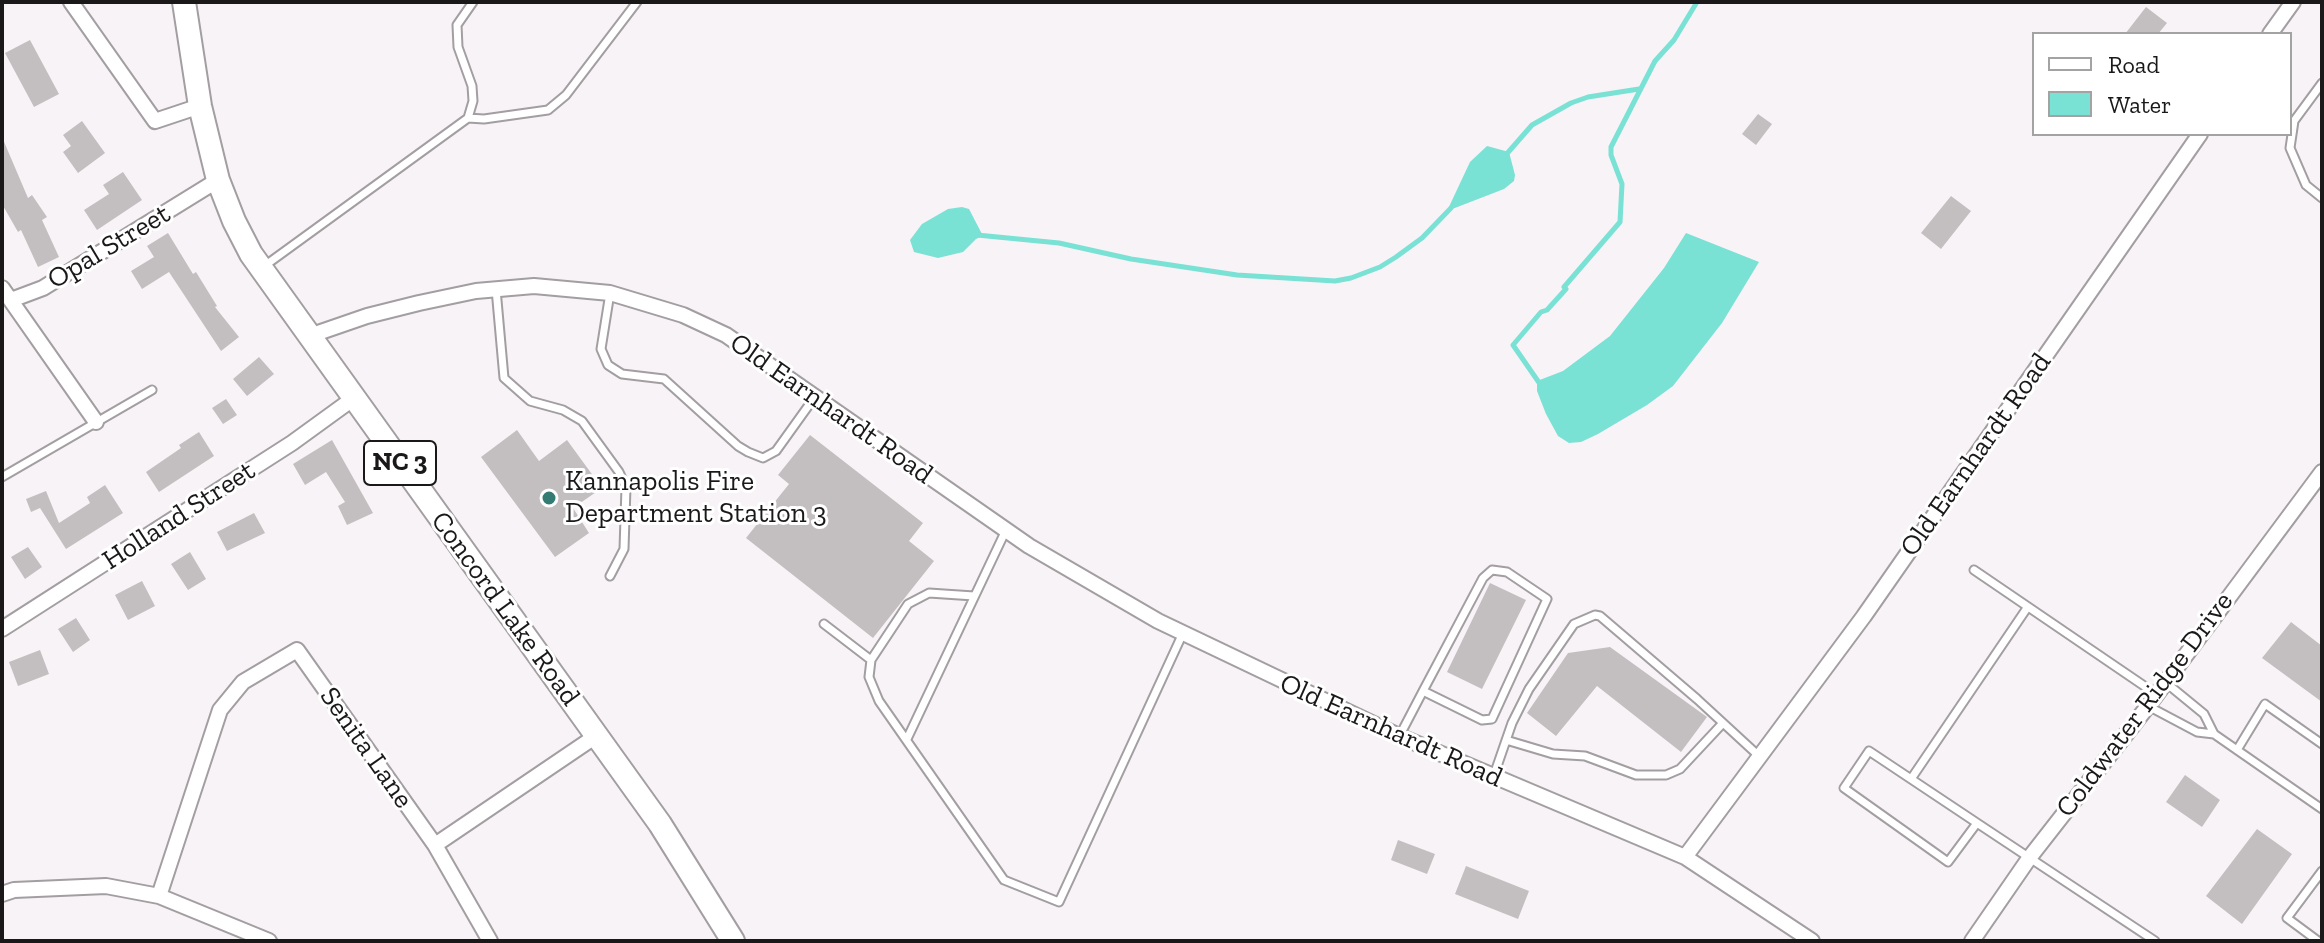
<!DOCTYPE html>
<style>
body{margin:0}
#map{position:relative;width:2324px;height:943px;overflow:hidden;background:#f8f3f6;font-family:"Zilla Slab",serif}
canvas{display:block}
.frame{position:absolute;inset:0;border:4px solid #1a1819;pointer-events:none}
.legend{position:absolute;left:2032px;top:32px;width:260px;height:104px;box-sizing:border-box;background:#fff;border:2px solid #a3a3a3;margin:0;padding:10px 14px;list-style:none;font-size:24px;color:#1a1819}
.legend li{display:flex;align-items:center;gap:16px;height:40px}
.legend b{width:40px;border:2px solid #a3a3a3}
</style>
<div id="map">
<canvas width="2324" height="943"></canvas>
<div class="frame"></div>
<ul class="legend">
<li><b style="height:10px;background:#fff"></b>Road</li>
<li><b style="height:22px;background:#7ae1d5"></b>Water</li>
</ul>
</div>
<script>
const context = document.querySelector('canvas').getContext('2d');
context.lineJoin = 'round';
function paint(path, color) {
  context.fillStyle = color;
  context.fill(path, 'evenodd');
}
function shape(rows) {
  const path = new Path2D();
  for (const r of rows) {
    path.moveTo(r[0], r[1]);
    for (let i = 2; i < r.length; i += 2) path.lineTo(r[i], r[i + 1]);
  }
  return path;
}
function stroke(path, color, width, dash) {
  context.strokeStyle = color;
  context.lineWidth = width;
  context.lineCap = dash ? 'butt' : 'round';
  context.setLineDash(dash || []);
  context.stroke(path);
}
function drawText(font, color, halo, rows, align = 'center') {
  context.font = font + ' "Zilla Slab",serif';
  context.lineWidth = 6;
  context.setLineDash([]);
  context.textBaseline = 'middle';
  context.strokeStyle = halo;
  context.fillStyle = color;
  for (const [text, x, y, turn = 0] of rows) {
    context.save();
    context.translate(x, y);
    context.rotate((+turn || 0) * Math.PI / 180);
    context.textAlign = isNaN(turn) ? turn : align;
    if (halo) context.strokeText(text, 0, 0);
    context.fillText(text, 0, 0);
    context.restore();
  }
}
const water = shape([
 [1487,146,1509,152,1515,175,1514,181,1504,189,1447,211,1470,162],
 [962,207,969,209,983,236,976,239,963,252,938,258,914,252,910,240,922,224,948,209],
 [1686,233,1759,262,1722,323,1673,386,1647,405,1598,434,1581,442,1569,443,1558,436,1546,414,1537,391,1537,381,1563,371,1610,336,1664,268]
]);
const stream = shape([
 [1504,157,1532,125,1571,103,1588,97,1639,89],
 [977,235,1059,243,1131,259,1237,275,1335,281,1351,278,1380,267,1396,257,1422,238,1451,208],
 [1540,384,1513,345,1541,312,1547,310,1566,289,1564,287,1620,222,1622,184,1611,155,1611,147,1655,61,1674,40,1697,2]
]);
const building = shape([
 [2146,7,2167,23,2158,34,2125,34],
 [30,40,59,94,34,107,5,53],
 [1758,114,1772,124,1756,145,1742,134],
 [82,121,105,153,78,173,63,152,71,146,63,135],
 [2,137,28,198,32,195,47,217,42,220,59,257,38,267,21,230,18,232,2,204],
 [123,172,142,200,97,230,84,210,109,194,103,185],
 [1951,196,1971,211,1941,249,1921,233],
 [168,233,193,274,196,272,217,306,215,307,239,337,221,351,169,272,142,289,131,271,154,257,147,246],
 [259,357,274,374,247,396,233,379],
 [226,399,237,415,223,424,212,408],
 [517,430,539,461,567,440,602,488,573,508,589,533,555,557,481,457],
 [199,432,214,456,159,492,146,472,181,448,179,445],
 [810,435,923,523,909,541,934,561,873,638,746,538,789,484,778,475],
 [332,440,373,513,347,525,338,506,345,502,326,472,305,485,293,464],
 [105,485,123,513,66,549,40,508,31,512,26,499,46,491,59,523,90,503,87,497],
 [254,513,265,533,227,551,217,532],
 [28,547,42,567,25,579,11,557],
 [190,552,206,579,188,590,171,564],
 [142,581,155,606,128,620,115,595],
 [1490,583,1526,600,1482,689,1447,672],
 [76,618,90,640,73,652,58,629],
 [2291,622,2322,646,2322,702,2262,658],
 [1610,647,1707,717,1681,752,1597,686,1556,736,1527,713,1568,653],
 [40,650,49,674,18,686,9,662],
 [2185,775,2220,800,2202,827,2166,802],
 [2257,829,2292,854,2242,924,2206,896],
 [1398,840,1435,854,1427,874,1391,860],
 [1466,866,1529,891,1518,919,1455,894]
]);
const lane = shape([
 [2322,83,2294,121,2290,148,2306,185,2322,198],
 [468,118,484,119,548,110,566,95,637,2],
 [263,267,468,118,473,101,472,86,458,47,457,25,473,2],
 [496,289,504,378,530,401,563,410,582,421,619,472,626,487,624,549,610,576],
 [610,293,601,349,608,365,622,374,664,379,738,446,748,452,763,458,776,451,814,398],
 [2,477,152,390],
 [1974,570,2156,694],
 [974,596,929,593,908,604,871,660,869,677,879,701,1004,880,1059,902,1183,633],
 [2027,608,1911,779,1869,751,1844,788,1948,862,1977,823,2155,941],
 [824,624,871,660],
 [2165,682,2204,714,2214,734,2322,809],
 [2148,706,2197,732,2214,734],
 [1400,735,1423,691,1483,578,1492,570,1507,572,1547,599,1492,719,1482,720,1423,691],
 [907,739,1006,530],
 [1506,740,1553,754,1585,756,1636,775,1666,775,1680,769,1723,723],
 [2237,750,2265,704,2322,744],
 [1494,775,1512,723,1529,689,1574,624,1595,615,1600,616,1697,699,1760,757],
 [1911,779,1977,823],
 [2318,941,2287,918,2322,871]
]);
const street = shape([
 [71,2,155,121,200,106],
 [2270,34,2293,2],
 [2,288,96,422],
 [11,300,43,288,218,180],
 [309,336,367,316,419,303,476,291,534,286,610,293,683,315,726,335,1029,546,1158,621,1399,736,1685,857,1864,616,2200,134],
 [2,629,292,443,354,398],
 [435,845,596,736],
 [1685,857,1812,941],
 [2,894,14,890,106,886,159,896,269,941],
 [159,896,220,710,243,682,297,650,435,845,490,941],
 [1972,941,2030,857,2148,706,2322,472]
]);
const primary = shape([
 [184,2,200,106,218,180,234,221,251,254,660,824,733,941]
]);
const markers = [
 [549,498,8,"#347b74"]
];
const shields = [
 [400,463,72]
];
const shieldNames = [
 ["NC 3",400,463]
];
const streetNames = [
 ["Opal Street",109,247,-31],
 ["Old Earnhardt Road",831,409,35],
 ["Old Earnhardt Road",1976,455,-55],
 ["Holland Street",179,516,-33],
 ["Concord Lake Road",505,609,54],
 ["Coldwater Ridge Drive",2145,705,-53],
 ["Old Earnhardt Road",1391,731,24],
 ["Senita Lane",366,748,55]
];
const poiNames = [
 ["Kannapolis Fire",565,482],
 ["Department Station 3",565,514]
];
paint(water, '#7ae1d5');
stroke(stream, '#7ae1d5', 5);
paint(building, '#c3bfc1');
stroke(lane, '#a39ea1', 11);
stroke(street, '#a39ea1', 18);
stroke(primary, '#a39ea1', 26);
stroke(lane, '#fff', 7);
stroke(street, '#fff', 14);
stroke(primary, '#fff', 22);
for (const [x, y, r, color] of markers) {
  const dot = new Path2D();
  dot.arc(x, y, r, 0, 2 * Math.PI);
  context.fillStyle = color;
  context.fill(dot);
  stroke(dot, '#fff', 3);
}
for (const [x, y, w] of shields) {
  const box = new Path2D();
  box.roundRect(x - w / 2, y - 22, w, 44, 6);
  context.fillStyle = '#fff';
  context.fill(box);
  stroke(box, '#1a1819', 2);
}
drawText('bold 26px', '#1a1819', null, shieldNames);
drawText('28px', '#1a1819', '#fff', streetNames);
drawText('28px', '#1a1819', '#fff', poiNames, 'left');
</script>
